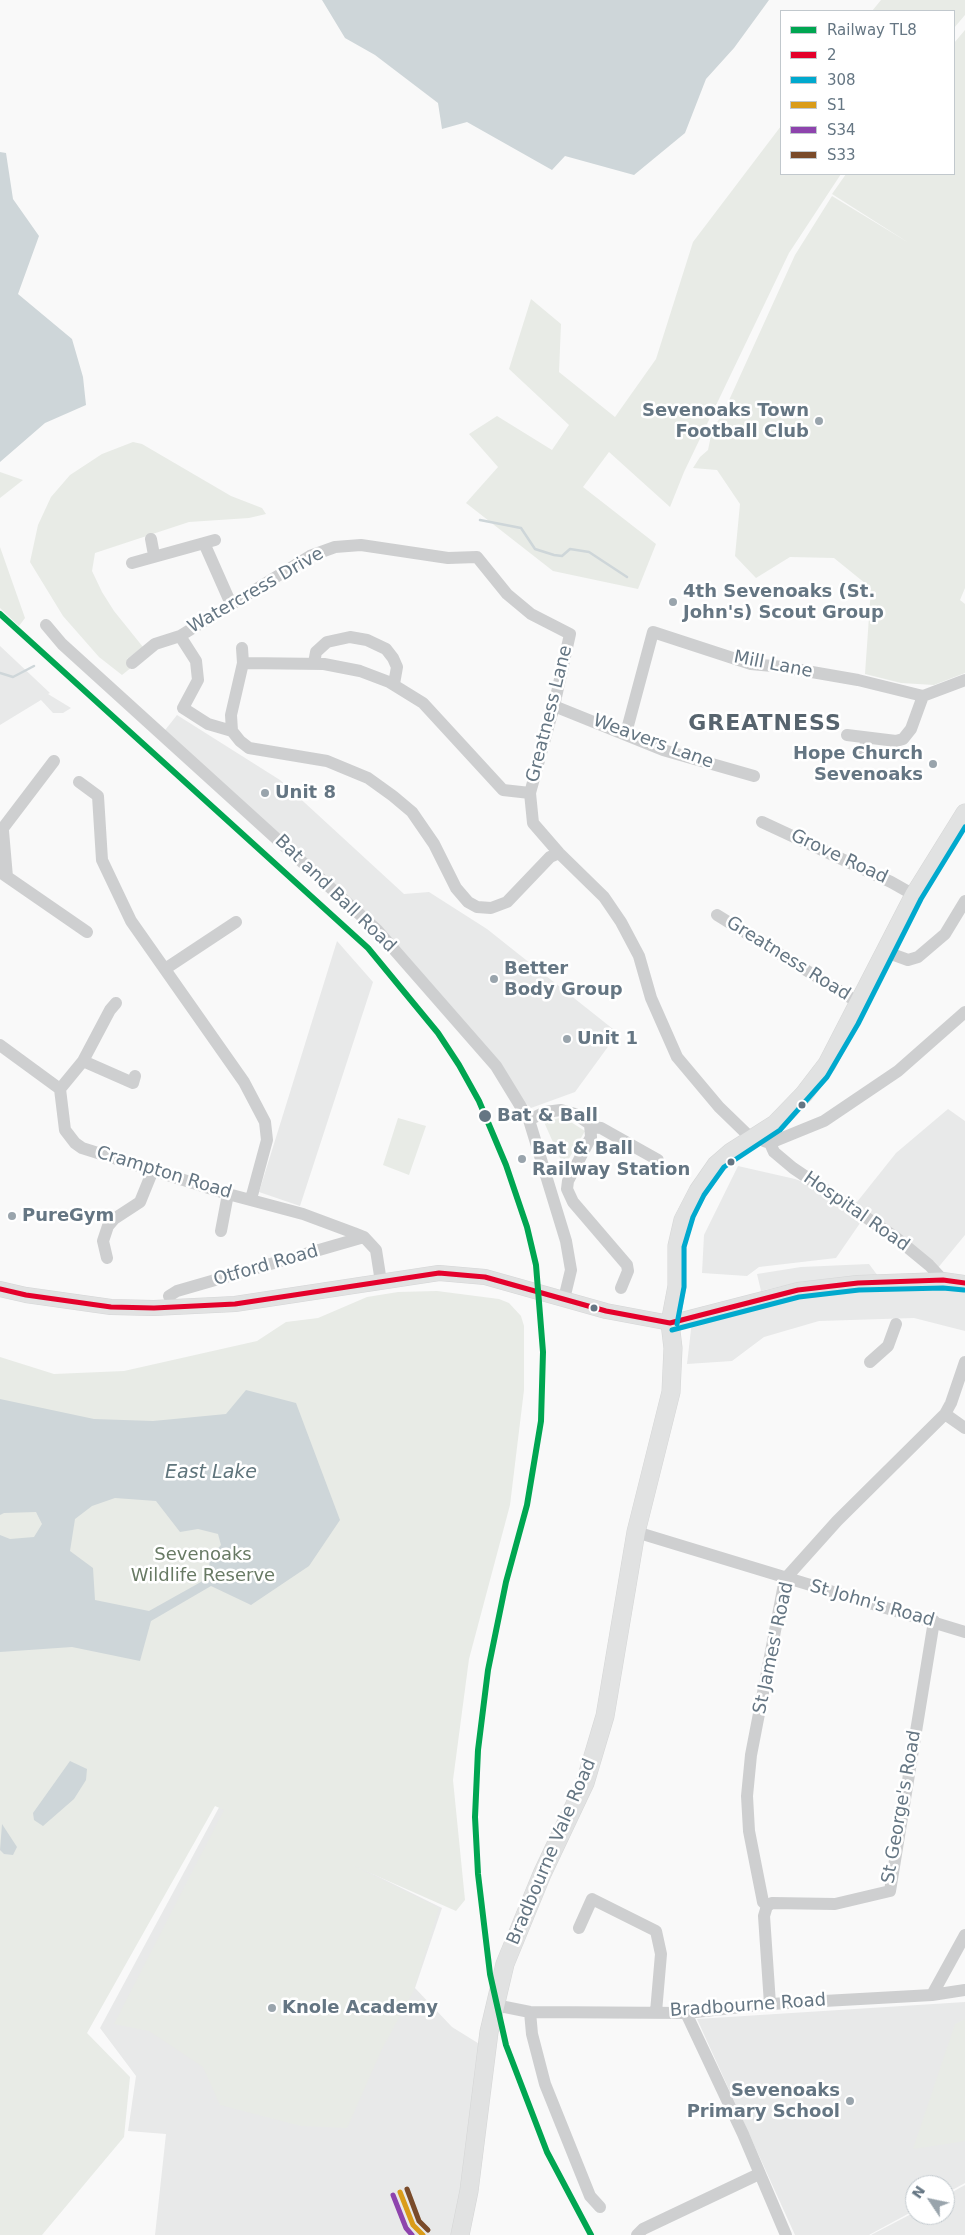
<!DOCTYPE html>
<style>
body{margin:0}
#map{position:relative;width:965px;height:2235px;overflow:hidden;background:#f9f9f9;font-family:"DejaVu Sans",sans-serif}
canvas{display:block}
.legend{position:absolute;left:780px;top:10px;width:175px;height:165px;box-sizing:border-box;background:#fff;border:1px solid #c1c8cd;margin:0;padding:6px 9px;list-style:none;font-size:15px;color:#657683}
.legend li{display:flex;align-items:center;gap:10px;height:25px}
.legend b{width:25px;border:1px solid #c1c8cd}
.north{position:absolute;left:905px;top:2175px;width:50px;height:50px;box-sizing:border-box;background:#fff;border:1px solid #c1c8cd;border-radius:50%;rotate:304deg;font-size:14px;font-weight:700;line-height:20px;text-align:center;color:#657683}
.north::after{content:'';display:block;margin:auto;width:18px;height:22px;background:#99a4ac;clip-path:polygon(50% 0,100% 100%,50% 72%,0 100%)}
</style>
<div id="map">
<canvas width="965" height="2235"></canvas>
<ul class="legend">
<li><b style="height:6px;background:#00a651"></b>Railway TL8</li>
<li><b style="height:6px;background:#e4002b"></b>2</li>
<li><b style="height:6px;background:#00a9ce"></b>308</li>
<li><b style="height:6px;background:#da9c1a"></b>S1</li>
<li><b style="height:6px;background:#8e44ad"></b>S34</li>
<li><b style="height:6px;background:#7a4b2a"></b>S33</li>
</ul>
<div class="north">N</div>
</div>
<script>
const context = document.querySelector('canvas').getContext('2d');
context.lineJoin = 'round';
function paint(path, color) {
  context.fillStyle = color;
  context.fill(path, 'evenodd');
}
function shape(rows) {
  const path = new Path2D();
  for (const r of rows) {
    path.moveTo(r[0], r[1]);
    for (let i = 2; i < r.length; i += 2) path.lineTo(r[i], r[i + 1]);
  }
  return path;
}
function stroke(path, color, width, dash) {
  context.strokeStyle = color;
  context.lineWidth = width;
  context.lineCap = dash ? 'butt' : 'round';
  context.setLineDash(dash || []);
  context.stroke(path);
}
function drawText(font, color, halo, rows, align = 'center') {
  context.font = font + ' "DejaVu Sans",sans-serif';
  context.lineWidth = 5;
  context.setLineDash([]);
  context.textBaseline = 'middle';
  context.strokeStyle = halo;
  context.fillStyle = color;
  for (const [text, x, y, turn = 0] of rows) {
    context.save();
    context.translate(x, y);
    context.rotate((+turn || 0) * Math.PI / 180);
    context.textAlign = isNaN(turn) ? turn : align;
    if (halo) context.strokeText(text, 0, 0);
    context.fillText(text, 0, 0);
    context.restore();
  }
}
const built = shape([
 [0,646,50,693,48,694,71,708,63,713,53,713,41,700,0,725],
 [177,715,280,780,404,894,429,892,487,929,618,1033,575,1092,531,1108,522,1100,377,930,162,734],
 [337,941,373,982,300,1206,259,1192],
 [948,1109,965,1121,965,1235,937,1269,867,1213,836,1258,759,1267,747,1276,702,1273,704,1235,738,1166,795,1179,857,1202,896,1153],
 [869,1264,878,1276,799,1282,761,1291,757,1274,801,1267],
 [950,1285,965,1290,965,1331,914,1318,819,1321,764,1337,732,1361,687,1364,692,1321,750,1303,862,1286],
 [223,1800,442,1908,415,1988,452,2027,481,2045,464,2188,453,2235,155,2235,166,2134,128,2131,136,2076,100,2028],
 [965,2002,965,2183,945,2194,945,2185,915,2185,915,2210,869,2235,795,2235,697,2019],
 [965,2185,965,2235,871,2235,915,2212,915,2215,945,2215,945,2196]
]);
const green = shape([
 [881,0,965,0,965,15,954,28,954,11,872,11],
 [965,30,965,588,960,600,965,604,965,673,934,685,901,683,865,674,871,588,834,558,790,557,756,578,735,556,740,504,717,470,693,468,700,457,708,450,712,431,725,409,795,255,832,196,909,243,832,194,846,174,954,174,954,43],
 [781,126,781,174,841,174,789,253,684,472,670,507,609,452,583,487,656,544,638,589,553,571,466,503,498,467,469,434,497,416,552,450,569,425,509,369,531,299,561,324,559,372,615,417,656,359,693,242],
 [133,442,142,444,231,496,262,508,266,514,249,518,189,522,95,553,92,571,102,592,114,611,143,647,127,659,132,667,122,675,99,657,63,616,30,562,38,525,51,497,70,475,102,454],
 [0,472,23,480,0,498],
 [0,547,25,618,19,626,0,608],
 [563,1117,585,1131,564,1167,544,1122],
 [398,1118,426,1126,409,1175,383,1165],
 [437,1291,499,1299,509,1303,521,1316,524,1326,524,1390,510,1505,469,1659,453,1780,465,1900,456,1911,352,1865,439,1908,414,1990,382,2049,347,2128,301,2126,220,2105,203,2067,149,2031,114,2024,224,1810,215,1806,87,2033,130,2077,124,2137,42,2235,0,2235,0,1357,54,1374,124,1371,257,1341,286,1322,318,1318,367,1297,398,1292],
 [965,2019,965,2141,913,2149,955,2024]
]);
const water = shape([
 [322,0,769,0,734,48,706,79,685,133,634,175,565,156,552,170,467,122,442,129,438,103,375,55,345,38],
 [0,152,6,153,13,199,39,236,18,294,72,339,83,377,86,405,45,423,0,462],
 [246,1390,296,1403,340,1520,309,1566,251,1605,211,1586,151,1621,140,1661,72,1647,0,1652,0,1535,10,1539,34,1537,42,1524,36,1512,4,1513,0,1515,0,1399,94,1419,153,1421,226,1414],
 [115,1498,156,1501,180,1532,198,1529,218,1534,221,1545,210,1558,208,1578,149,1611,95,1600,93,1568,70,1551,75,1519,92,1506],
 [70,1761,87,1769,86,1780,74,1799,43,1826,34,1820,33,1813],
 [2,1824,17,1847,13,1855,4,1854,0,1850]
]);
const stream = shape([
 [480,520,521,528,535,549,554,555,562,556,570,549,589,552,627,577],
 [0,673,13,677,34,666]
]);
const minor = shape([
 [151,539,154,555],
 [204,543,231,604],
 [132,563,215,540],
 [46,625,62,644,377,930,496,1066,529,1120,566,1241,571,1270,564,1299],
 [180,636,196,661,198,680,183,708,208,724,232,731,240,741,249,748,327,761,368,778,393,796,412,812,434,844,456,888,468,902,477,907,491,908,507,902,550,857,559,853],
 [132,663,155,644,180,636,310,556,335,547,361,545,448,558,477,557,507,594,531,614,570,634,554,706,530,793,533,823,559,853,604,897,621,922,639,956,651,998,677,1057,719,1107,751,1138],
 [243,663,324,664,360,671,389,682,423,703,503,790,530,793],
 [314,663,316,652,327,642,350,637,367,640,386,649,393,658,397,667,394,684],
 [554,706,663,750,754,776],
 [232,731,231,715,243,663,242,648],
 [626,733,653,632,751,664,783,667,858,680,923,696,965,680],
 [847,735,896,741,903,739,911,729,923,696],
 [864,751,867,738],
 [79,782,98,796,102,860,131,921,244,1082,265,1122,267,1140,251,1199],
 [762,822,891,882,914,895],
 [3,831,7,877],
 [0,832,54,761],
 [0,872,87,932],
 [717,915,859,1003],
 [886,952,908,960,918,957,945,934,965,901],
 [165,969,236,922],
 [0,1045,60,1089,65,1130,75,1143,82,1148,228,1194,303,1214,354,1233,364,1237,376,1250,381,1282],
 [83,1061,133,1083,135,1076],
 [60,1089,83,1061,110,1010,116,1003],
 [529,1120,545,1112,561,1110,575,1114,590,1124,591,1137,568,1181,567,1189,573,1202,627,1265,628,1271,621,1288],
 [591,1127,601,1128,658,1160],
 [759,1134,764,1141,770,1143,824,1121,898,1071,965,1012],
 [770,1143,774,1152,793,1168,895,1237,929,1265,943,1280],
 [221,1231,228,1194],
 [107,1258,103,1241,108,1226,114,1219,140,1202,153,1170],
 [169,1296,177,1291,364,1237],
 [870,1362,888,1346,896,1324],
 [945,1414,965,1428],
 [636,1532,965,1632],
 [767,1906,763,1902,749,1831,747,1796,751,1755,785,1579,837,1521,945,1414,951,1403,965,1362],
 [579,1928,592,1899,656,1931,661,1954,656,2012],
 [932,1995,965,1935],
 [770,2004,764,1916,767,1906,772,1903,835,1904,890,1891,934,1621],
 [495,2005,530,2012,686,2013,770,2004,932,1995,965,1990],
 [530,2012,532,2034,545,2084,590,2196,600,2207],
 [686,2013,743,2134,786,2235],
 [637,2235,643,2229,759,2174]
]);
const major = shape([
 [0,1289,26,1295,111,1307,154,1308,235,1304,439,1273,485,1277,606,1311,670,1323,798,1290,858,1283,943,1280,965,1283]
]);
const highway = shape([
 [460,2235,469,2191,489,2032,505,1964,542,1874,585,1783,605,1716,636,1532,671,1392,673,1348,670,1323,677,1286,677,1246,683,1220,698,1191,716,1165,731,1152,775,1124,804,1094,827,1064,914,895,965,813]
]);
const bus1 = shape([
 [0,1289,26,1295,111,1307,154,1308,235,1304,439,1273,485,1277,606,1311,670,1323,798,1290,858,1283,943,1280,965,1283]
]);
const bus2 = shape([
 [677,1324,684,1287,684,1247,693,1217,704,1195,724,1167,780,1130,827,1077,858,1024,921,899,965,827],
 [672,1330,799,1297,859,1290,943,1288,964,1290]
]);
const bus3 = shape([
 [400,2192,413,2225,423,2235]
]);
const bus4 = shape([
 [393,2195,406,2228,412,2235]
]);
const bus5 = shape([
 [407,2189,419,2221,428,2230]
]);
const rail1 = shape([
 [0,614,368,948,438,1033,459,1065,479,1101,506,1165,527,1227,536,1265,543,1352,541,1421,527,1505,506,1582,488,1670,478,1750,475,1817,478,1874,490,1974,506,2045,547,2152,591,2235]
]);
const markers = [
 [819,421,5,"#99a4ac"],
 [673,602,5,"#99a4ac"],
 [933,764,5,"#99a4ac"],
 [265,793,5,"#99a4ac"],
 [494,979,5,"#99a4ac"],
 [567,1039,5,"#99a4ac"],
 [802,1105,4.5,"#657683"],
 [485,1116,7,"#657683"],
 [522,1159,5,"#99a4ac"],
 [731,1162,4.5,"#657683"],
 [12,1216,5,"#99a4ac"],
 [594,1308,4.5,"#657683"],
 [272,2008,5,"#99a4ac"],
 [850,2101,5,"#99a4ac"]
];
const poiNames = [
 ["Sevenoaks Town",809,411,"right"],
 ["Football Club",809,432,"right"],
 ["4th Sevenoaks (St.",683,592],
 ["John's) Scout Group",683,613],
 ["Hope Church",923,754,"right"],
 ["Sevenoaks",923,775,"right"],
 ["Unit 8",275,793],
 ["Better",504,969],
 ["Body Group",504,990],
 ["Unit 1",577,1039],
 ["Bat & Ball",532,1149],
 ["Railway Station",532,1170],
 ["PureGym",22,1216],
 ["Knole Academy",282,2008],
 ["Sevenoaks",840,2091,"right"],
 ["Primary School",840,2112,"right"]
];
const streetNames = [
 ["Watercress Drive",256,591,-30],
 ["Mill Lane",773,665,11],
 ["Greatness Lane",550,714,-76],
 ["Weavers Lane",653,742,20],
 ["Grove Road",839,857,25],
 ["Bat and Ball Road",335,894,44],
 ["Greatness Road",788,959,32],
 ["Crampton Road",164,1173,17],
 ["Hospital Road",856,1212,35],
 ["Otford Road",266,1266,-16],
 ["St John's Road",872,1604,16],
 ["St James' Road",774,1648,-78],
 ["St George's Road",902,1807,-80],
 ["Bradbourne Vale Road",552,1852,-67],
 ["Bradbourne Road",748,2006,-4]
];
const stopNames = [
 ["Bat & Ball",497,1116]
];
const parkNames = [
 ["Sevenoaks",203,1555],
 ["Wildlife Reserve",203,1576]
];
const waterNames = [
 ["East Lake",211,1473]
];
const districtNames = [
 ["GREATNESS",765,724]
];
paint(built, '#e8e9e9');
paint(green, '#e8ebe6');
paint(water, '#ced6d9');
stroke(stream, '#ced6d9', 2.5);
stroke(major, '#d5d6d7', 16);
stroke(highway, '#d5d6d6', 19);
stroke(minor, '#cecfd0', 12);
stroke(major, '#e1e2e2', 15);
stroke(highway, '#e1e2e2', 18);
stroke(bus1, '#e4002b', 5);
stroke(bus2, '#00a9ce', 5);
stroke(bus3, '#da9c1a', 5);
stroke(bus4, '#8e44ad', 5);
stroke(bus5, '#7a4b2a', 5);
stroke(rail1, '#00a651', 6);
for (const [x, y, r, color] of markers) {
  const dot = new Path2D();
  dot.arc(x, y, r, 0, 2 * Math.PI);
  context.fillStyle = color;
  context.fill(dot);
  stroke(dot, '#fff', 2);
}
drawText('bold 18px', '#657683', '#fff', poiNames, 'left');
drawText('18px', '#657683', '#fff', streetNames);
drawText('bold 18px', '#657683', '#fff', stopNames, 'left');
drawText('18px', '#687a64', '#fff', parkNames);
drawText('italic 19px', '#60757c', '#fff', waterNames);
context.letterSpacing = '1px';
drawText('bold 22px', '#57646e', '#fff', districtNames);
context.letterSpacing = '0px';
</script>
